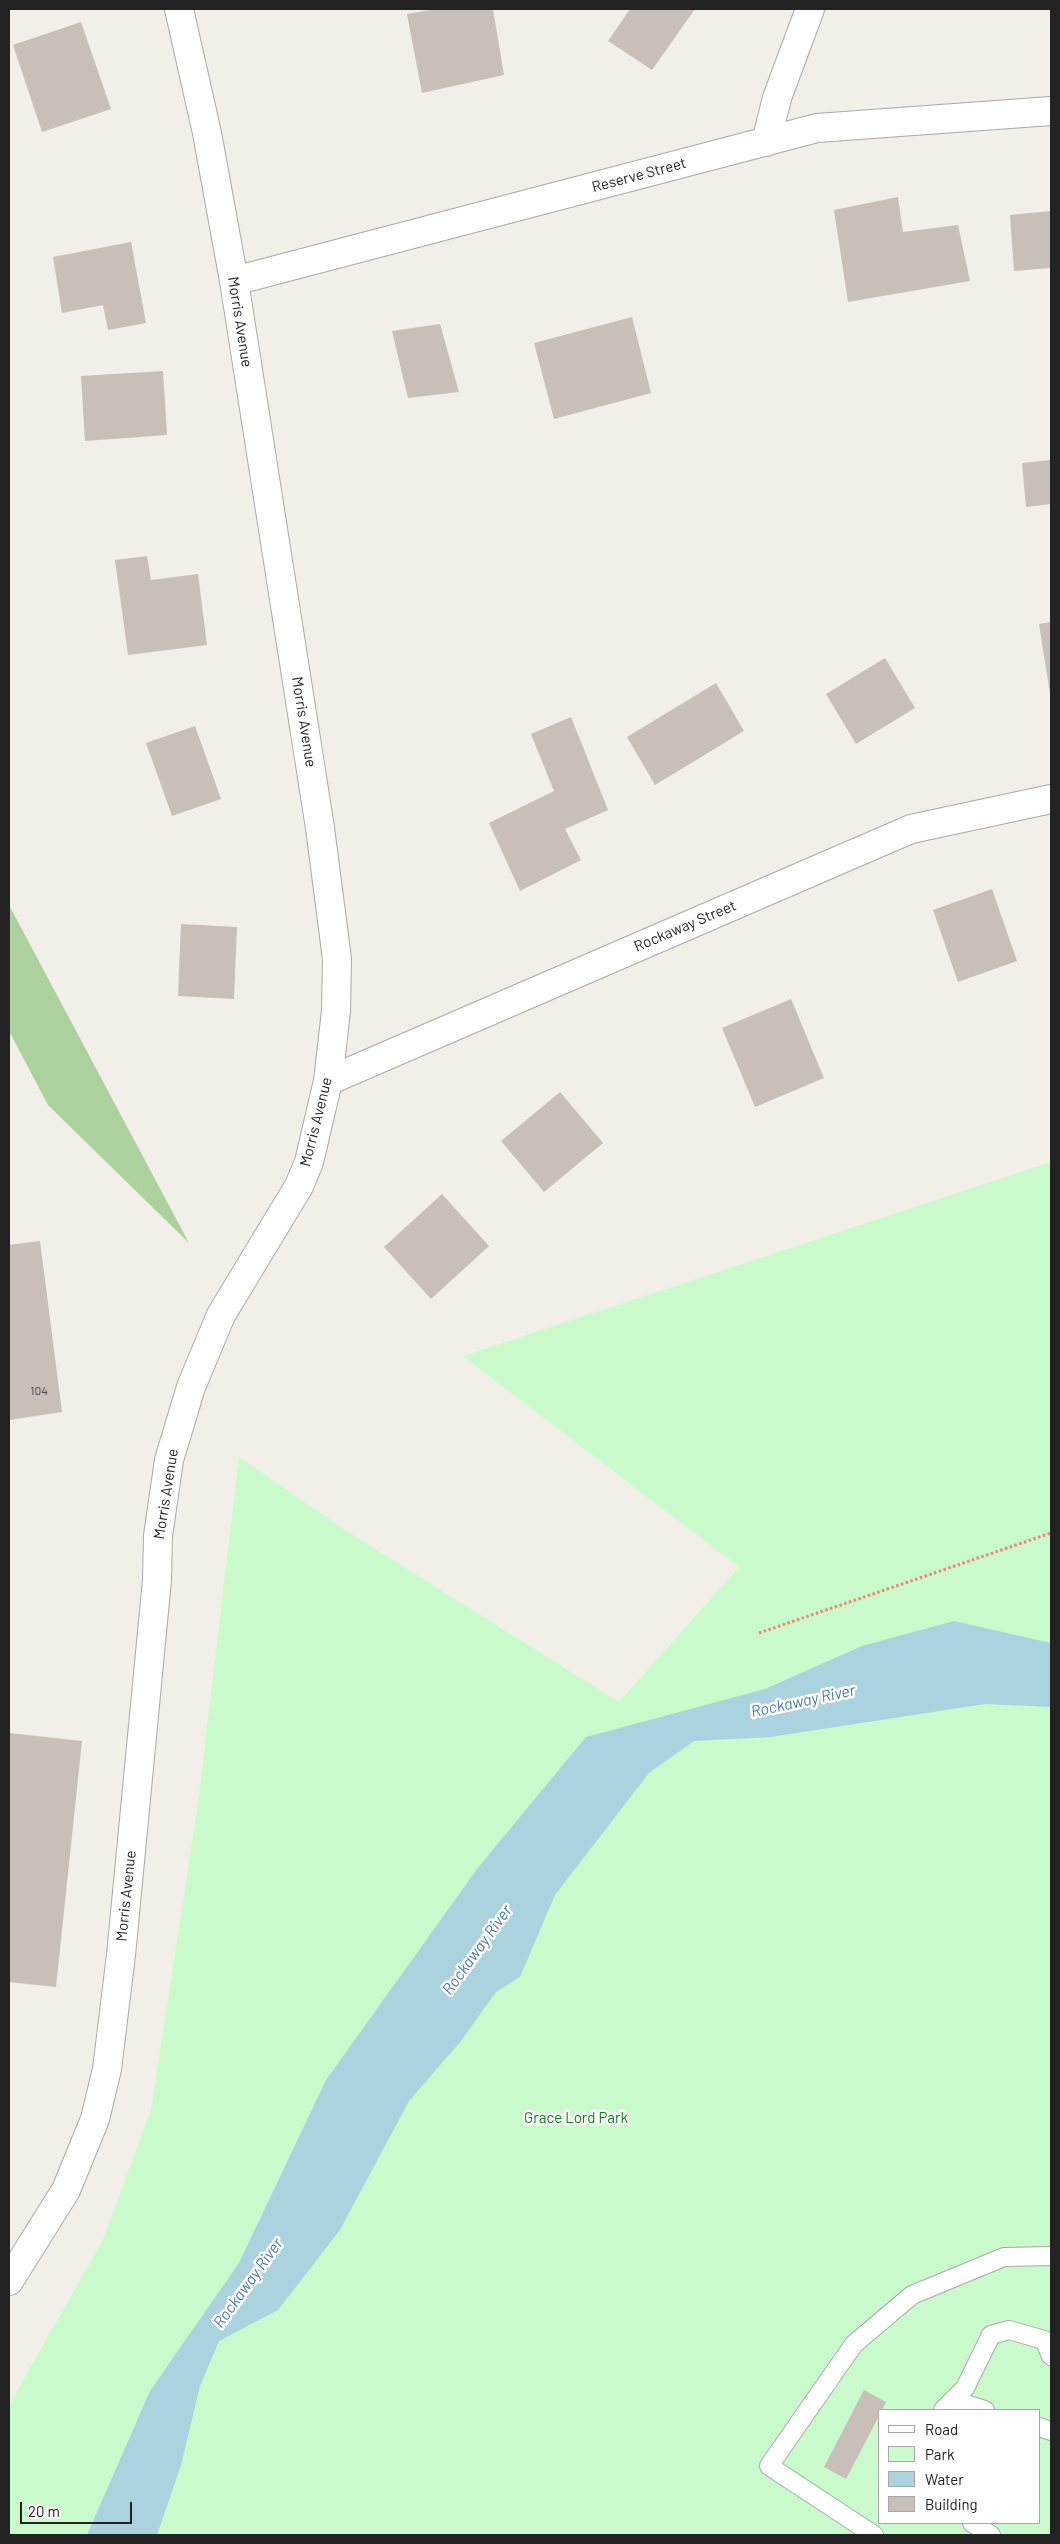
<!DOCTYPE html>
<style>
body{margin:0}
#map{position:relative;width:1060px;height:2544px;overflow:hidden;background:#f2efe9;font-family:Barlow,sans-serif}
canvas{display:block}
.frame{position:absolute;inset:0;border:10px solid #222;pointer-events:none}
.legend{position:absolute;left:878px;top:2409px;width:162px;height:115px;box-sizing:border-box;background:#fff;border:1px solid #a7a7a7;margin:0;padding:6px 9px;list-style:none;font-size:15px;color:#222}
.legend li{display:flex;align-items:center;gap:10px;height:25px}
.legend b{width:25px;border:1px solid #a7a7a7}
.scale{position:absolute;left:20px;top:2502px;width:112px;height:22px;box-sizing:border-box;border:2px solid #222;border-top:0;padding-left:6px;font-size:15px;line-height:18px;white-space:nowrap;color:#222;-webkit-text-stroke:4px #fff;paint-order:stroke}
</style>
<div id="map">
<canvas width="1060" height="2544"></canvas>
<div class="frame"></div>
<ul class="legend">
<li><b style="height:6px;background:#fff"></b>Road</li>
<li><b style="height:14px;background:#c8facc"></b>Park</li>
<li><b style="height:14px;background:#aad3df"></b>Water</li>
<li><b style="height:14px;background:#c7bfb8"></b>Building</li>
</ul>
<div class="scale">20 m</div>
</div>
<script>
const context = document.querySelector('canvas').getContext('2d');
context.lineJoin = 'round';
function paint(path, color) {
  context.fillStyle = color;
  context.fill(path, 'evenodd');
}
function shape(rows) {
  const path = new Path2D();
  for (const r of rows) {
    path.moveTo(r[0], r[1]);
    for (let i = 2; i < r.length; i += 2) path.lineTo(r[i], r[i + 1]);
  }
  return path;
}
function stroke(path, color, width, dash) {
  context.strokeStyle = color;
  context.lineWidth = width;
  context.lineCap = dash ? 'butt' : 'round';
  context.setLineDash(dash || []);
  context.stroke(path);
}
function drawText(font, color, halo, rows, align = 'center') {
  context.font = font + ' Barlow,sans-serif';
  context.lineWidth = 5;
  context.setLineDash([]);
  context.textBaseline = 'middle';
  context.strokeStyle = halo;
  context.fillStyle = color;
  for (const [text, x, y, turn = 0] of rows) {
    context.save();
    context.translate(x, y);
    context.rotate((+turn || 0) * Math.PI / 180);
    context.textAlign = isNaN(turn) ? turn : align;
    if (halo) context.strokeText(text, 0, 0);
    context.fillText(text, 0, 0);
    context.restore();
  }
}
const forest = shape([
 [9,905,189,1243,48,1105,9,1031]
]);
const park = shape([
 [1051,1162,1051,2535,9,2535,9,2405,103,2240,151,2110,198,1804,239,1457,348,1532,619,1702,739,1567,463,1356],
 [879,2410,1039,2410,1039,2523,879,2523]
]);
const water = shape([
 [954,1621,1051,1643,1051,1707,985,1704,770,1737,694,1741,649,1773,555,1895,520,1977,496,1992,461,2041,409,2101,340,2230,278,2310,219,2341,200,2386,181,2465,157,2535,87,2535,150,2391,239,2263,326,2080,477,1869,586,1737,765,1689,862,1646]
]);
const building = shape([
 [436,9,493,9,504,75,422,93,407,14],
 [630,9,695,9,652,70,608,41],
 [81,22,111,109,42,132,13,45],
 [898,197,903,232,958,225,970,281,848,302,834,210],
 [1051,211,1051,268,1014,271,1010,215],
 [131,242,146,323,108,330,103,305,62,313,53,257],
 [632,317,651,393,554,419,534,343],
 [440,324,459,392,408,398,392,331],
 [163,371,167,435,85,441,81,376],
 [1051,460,1051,504,1026,507,1022,463],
 [147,556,151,580,198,574,207,645,128,655,115,560],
 [1051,622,1051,694,1050,694,1039,624],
 [885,658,915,708,856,744,826,694],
 [716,683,744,731,655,785,627,737],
 [571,717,608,810,565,829,581,860,520,891,489,823,554,791,531,734],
 [195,726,221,799,172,816,146,743],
 [992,889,1017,961,958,982,933,910],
 [181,924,237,927,234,999,178,996],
 [791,999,824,1078,755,1107,722,1028],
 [560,1092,603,1143,544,1192,501,1141],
 [442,1194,489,1246,431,1299,384,1247],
 [40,1241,62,1412,9,1420,9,1245],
 [9,1733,82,1741,56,1987,9,1982],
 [864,2390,886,2402,882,2410,879,2410,879,2416,846,2479,824,2467]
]);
const path = shape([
 [759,1633,1051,1533]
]);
const service = shape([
 [953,2400,985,2410],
 [943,2410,965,2388,991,2335,1009,2330,1044,2340,1051,2356],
 [1039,2427,1051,2431],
 [972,2523,991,2535],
 [874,2535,769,2466,854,2344,912,2295,1004,2257,1051,2256]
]);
const minor = shape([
 [766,142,777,98,810,9],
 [234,281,817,128,1051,111],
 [328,1081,911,829,1051,799],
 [9,2281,66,2190,95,2119,107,2069,121,1955,157,1580,158,1536,169,1460,191,1387,221,1315,299,1186,309,1162,328,1081,336,1011,337,959,320,828,234,281,207,133,179,9]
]);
const numberNames = [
 ["104",39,1391]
];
const streetNames = [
 ["Reserve Street",639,175,-15],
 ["Morris Avenue",240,322,81],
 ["Morris Avenue",304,722,81],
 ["Rockaway Street",685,926,-23],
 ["Morris Avenue",316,1122,-76],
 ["Morris Avenue",166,1494,-81],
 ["Morris Avenue",126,1896,-84]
];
const parkNames = [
 ["Grace Lord Park",576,2118]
];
const waterNames = [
 ["Rockaway River",803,1701,-12],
 ["Rockaway River",477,1950,-54],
 ["Rockaway River",248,2283,-54]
];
paint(forest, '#add19e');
paint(park, '#c8facc');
paint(water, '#aad3df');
paint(building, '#c7bfb8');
stroke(service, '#a9a9a9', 20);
stroke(minor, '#a9a9a9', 30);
stroke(path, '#fa8072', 3, [2.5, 2.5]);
stroke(service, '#fff', 18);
stroke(minor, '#fff', 28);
drawText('12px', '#4b4948', null, numberNames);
drawText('15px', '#222', '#fff', streetNames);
drawText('15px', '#0c8416', '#fff', parkNames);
drawText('italic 16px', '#4a7aab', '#fff', waterNames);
</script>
